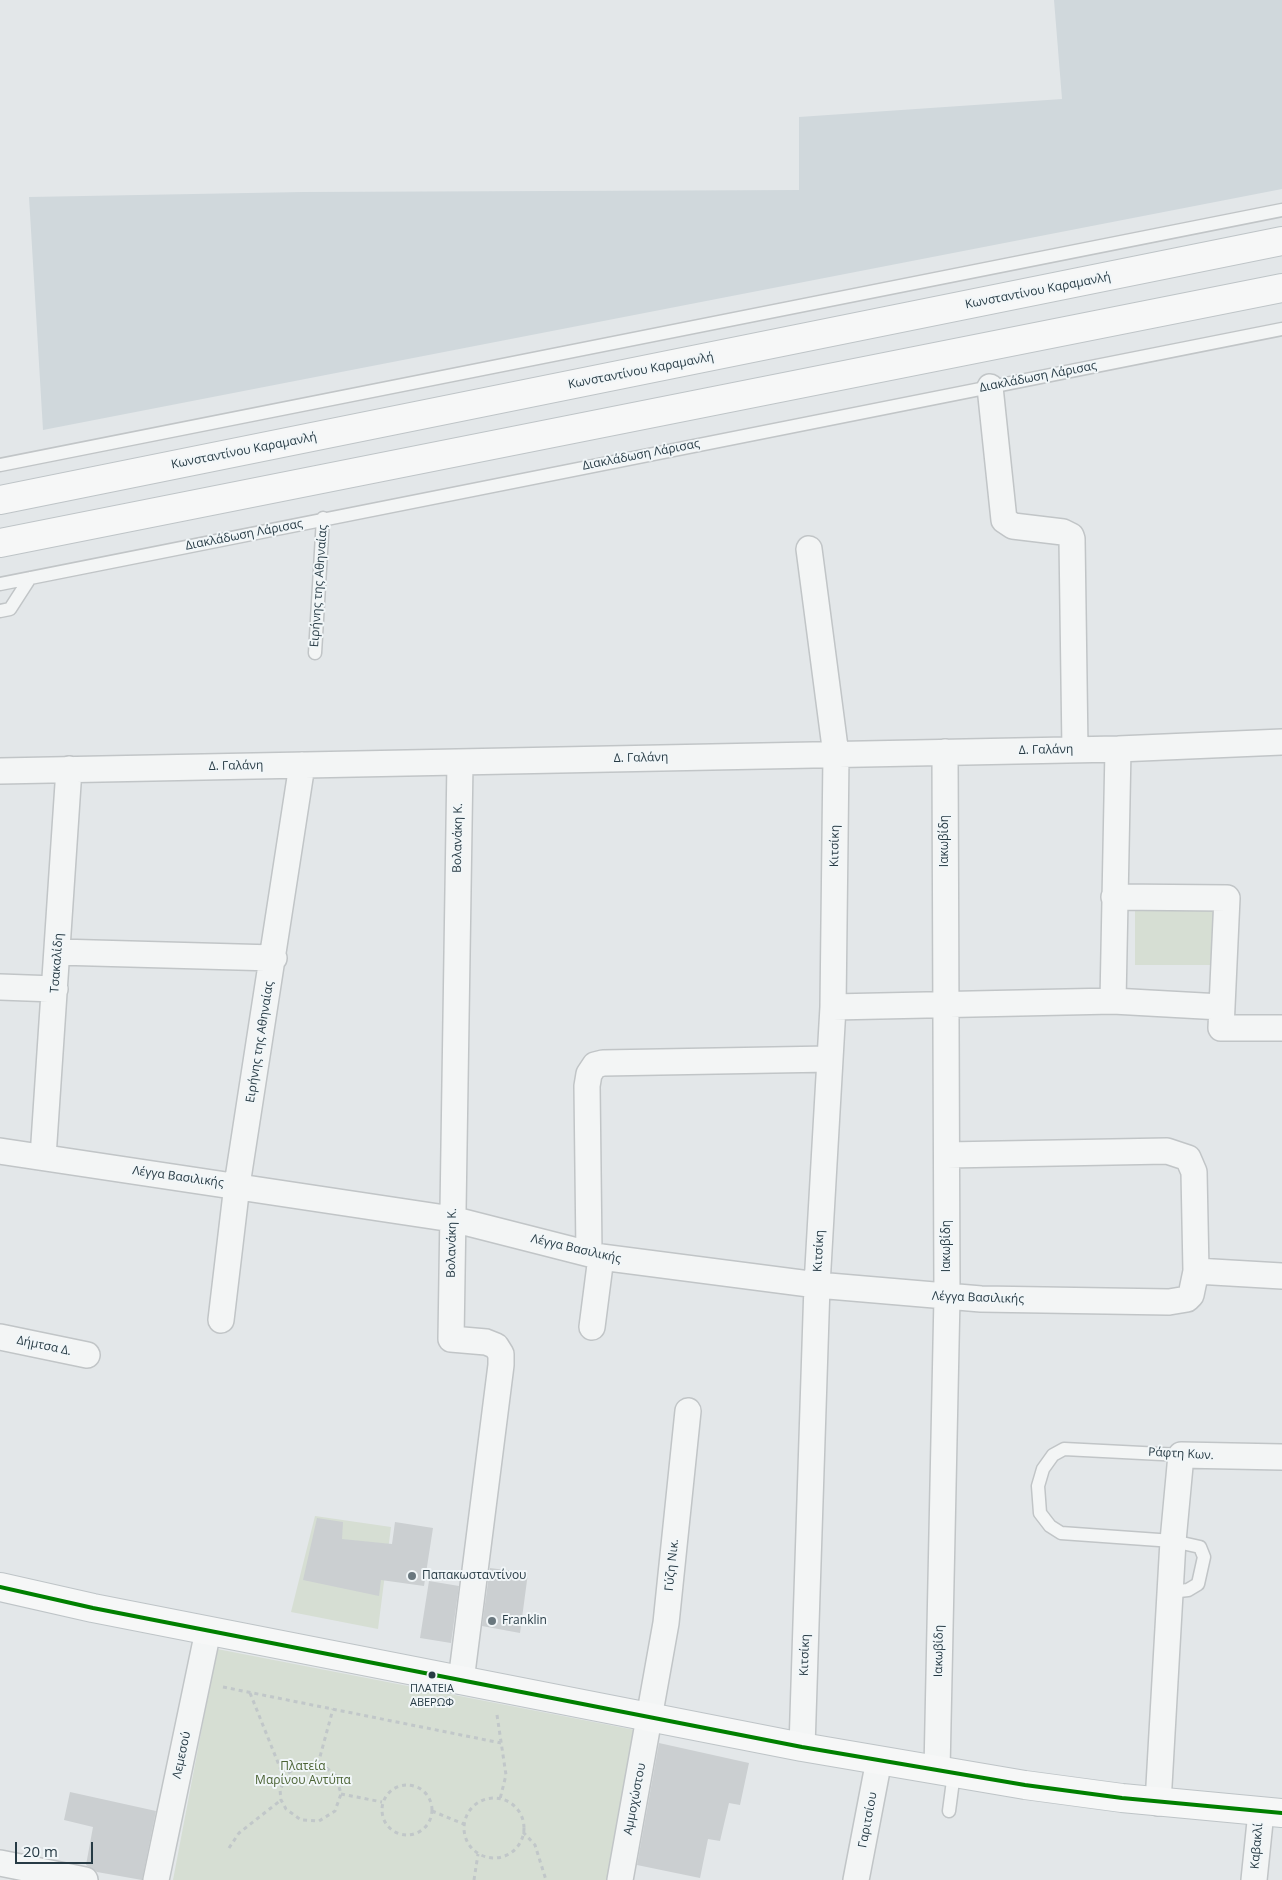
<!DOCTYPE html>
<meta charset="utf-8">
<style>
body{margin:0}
#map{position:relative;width:1282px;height:1880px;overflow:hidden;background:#e3e7e9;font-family:"Open Sans",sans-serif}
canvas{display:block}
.scale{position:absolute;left:15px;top:1842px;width:78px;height:22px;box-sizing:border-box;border:2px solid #273b45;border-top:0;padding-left:6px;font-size:15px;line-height:18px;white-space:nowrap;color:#273b45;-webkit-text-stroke:4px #f1f6f8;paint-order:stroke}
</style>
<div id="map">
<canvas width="1282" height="1880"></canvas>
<div class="scale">20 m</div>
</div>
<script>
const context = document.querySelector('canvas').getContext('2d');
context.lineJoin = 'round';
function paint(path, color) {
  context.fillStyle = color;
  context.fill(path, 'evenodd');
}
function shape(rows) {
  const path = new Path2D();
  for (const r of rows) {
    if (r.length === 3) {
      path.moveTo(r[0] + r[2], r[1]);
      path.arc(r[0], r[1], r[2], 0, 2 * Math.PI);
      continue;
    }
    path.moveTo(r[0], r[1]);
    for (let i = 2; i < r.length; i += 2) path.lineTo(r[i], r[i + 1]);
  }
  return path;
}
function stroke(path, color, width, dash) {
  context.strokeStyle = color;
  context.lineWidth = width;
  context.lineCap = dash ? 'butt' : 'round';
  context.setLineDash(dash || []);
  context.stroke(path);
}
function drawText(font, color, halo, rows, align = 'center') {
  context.font = font + ' "Open Sans",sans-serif';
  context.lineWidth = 4;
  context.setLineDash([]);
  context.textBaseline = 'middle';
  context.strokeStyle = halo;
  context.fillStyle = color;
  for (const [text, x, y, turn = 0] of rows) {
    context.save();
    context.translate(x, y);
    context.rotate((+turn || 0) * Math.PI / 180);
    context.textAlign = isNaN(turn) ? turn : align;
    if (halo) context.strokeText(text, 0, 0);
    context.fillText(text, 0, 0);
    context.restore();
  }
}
const built = shape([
 [1054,0,1282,0,1282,189,43,430,29,197,303,192,799,190,799,117,1062,99]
]);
const green = shape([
 [1135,884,1224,885,1223,965,1135,965],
 [315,1516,391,1527,378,1629,291,1612],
 [217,1649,640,1731,614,1880,173,1880]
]);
const building = shape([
 [317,1518,343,1522,342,1539,392,1544,395,1522,433,1528,424,1586,381,1580,379,1596,303,1580],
 [490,1568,528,1573,520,1633,482,1626],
 [429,1581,459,1586,451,1643,420,1638],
 [659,1743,749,1763,740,1805,729,1803,720,1841,708,1839,700,1878,637,1865],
 [70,1792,156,1811,142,1880,97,1872,86,1865,93,1827,64,1820]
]);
const path = shape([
 [223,1687,501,1743],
 [250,1693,285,1780],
 [497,1715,506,1775,500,1799],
 [304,1763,322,1764,336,1776,341,1794,335,1811,319,1821,301,1820,286,1809,281,1800,280,1790,288,1773,304,1763],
 [318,1764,333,1709],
 [407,1810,25],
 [341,1794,382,1802],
 [494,1828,30],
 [432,1811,464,1824],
 [523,1832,535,1845,546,1880],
 [229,1848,239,1833,281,1800],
 [474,1880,478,1854]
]);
const lane = shape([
 [0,465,1282,210],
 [0,584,1282,329],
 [0,611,10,609,30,578],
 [315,653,323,518],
 [1170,1592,1188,1590,1198,1584,1204,1557,1200,1547,1173,1541,1061,1533,1050,1526,1040,1513,1038,1486,1043,1469,1053,1455,1064,1449,1181,1455],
 [949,1811,954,1773]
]);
const street = shape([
 [990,387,1004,520,1013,526,1063,532,1071,536,1072,539,1075,750],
 [460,762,451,1339,486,1342,496,1346,501,1354,501,1365,461,1681],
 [0,771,1118,749,1282,742],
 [1114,897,1227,898,1221,1028,1282,1028],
 [58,952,274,958],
 [0,987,55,989],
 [1113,1001,1118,749],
 [833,1007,1113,1001,1221,1007],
 [0,1151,452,1219,601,1257,817,1285,981,1299,1169,1302,1187,1299,1191,1295,1196,1271,1194,1172,1188,1158,1167,1151,947,1155],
 [43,1157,69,769],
 [589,1253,587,1086,589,1074,595,1065,603,1063,830,1059],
 [1196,1271,1282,1276],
 [221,1320,237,1185,302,765],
 [592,1327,601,1257],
 [0,1337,87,1355],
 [802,1747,817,1285,833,1007,836,755,809,549],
 [937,1770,947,1297,945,752],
 [1158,1803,1173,1541,1181,1455,1282,1457],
 [0,1863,85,1880],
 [156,1880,208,1631],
 [620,1880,666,1623,688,1411],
 [856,1880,879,1760],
 [1254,1880,1261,1812]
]);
const primary = shape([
 [0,500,1282,241],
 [0,543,1282,288],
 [0,1587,93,1608,802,1747,1025,1785,1122,1798,1282,1813]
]);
const bus1 = shape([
 [0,1587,93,1608,802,1747,1025,1785,1122,1798,1282,1813]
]);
const markers = [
 [412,1576,5,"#69777e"],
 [492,1621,5,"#69777e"],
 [432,1675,4.5,"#273b45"]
];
const busNames = [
 ["ΠΛΑΤΕΙΑ",432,1689],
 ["ΑΒΕΡΩΦ",432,1703]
];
const streetNames = [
 ["Κωνσταντίνου Καραμανλή",1038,291,-11],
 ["Κωνσταντίνου Καραμανλή",641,371,-11],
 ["Διακλάδωση Λάρισας",1038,377,-11],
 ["Κωνσταντίνου Καραμανλή",244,451,-11],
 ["Διακλάδωση Λάρισας",641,455,-11],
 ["Διακλάδωση Λάρισας",244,535,-11],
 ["Ειρήνης της Αθηναίας",319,586,-86],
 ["Δ. Γαλάνη",1046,750,-1],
 ["Δ. Γαλάνη",641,758,-1],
 ["Δ. Γαλάνη",236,766,-1],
 ["Βολανάκη Κ.",458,838,-89],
 ["Ιακωβίδη",945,841,-90],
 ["Κιτσίκη",835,846,-89],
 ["Τσακαλίδη",57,963,-86],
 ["Ειρήνης της Αθηναίας",260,1042,-81],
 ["Λέγγα Βασιλικής",178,1177,8],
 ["Βολανάκη Κ.",452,1243,-89],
 ["Ιακωβίδη",947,1246,-90],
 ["Λέγγα Βασιλικής",576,1249,13],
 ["Κιτσίκη",819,1251,-87],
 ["Λέγγα Βασιλικής",978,1298,2],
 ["Δήμτσα Δ.",44,1346,12],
 ["Ράφτη Κων.",1181,1454,3],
 ["Γύζη Νικ.",672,1565,-84],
 ["Ιακωβίδη",939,1651,-89],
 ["Κιτσίκη",805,1655,-88],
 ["Λεμεσού",182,1755,-78],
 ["Αμμοχώστου",635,1799,-79],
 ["Γαριτσίου",868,1820,-79],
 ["Καβακλί",1257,1846,-85]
];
const poiNames = [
 ["Παπακωσταντίνου",422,1576],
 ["Franklin",502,1621]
];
const parkNames = [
 ["Πλατεία",303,1767],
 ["Μαρίνου Αντύπα",303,1781]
];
paint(built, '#d0d8dc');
paint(green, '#d6ded3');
paint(building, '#cbcfd1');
stroke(lane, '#c1c5c7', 15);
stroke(street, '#c1c5c7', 28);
stroke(primary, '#bec4c7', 30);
stroke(path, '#c1c7c9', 3, [4, 4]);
stroke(lane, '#f3f5f5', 12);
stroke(street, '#f3f5f5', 25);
stroke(primary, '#f6f7f7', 28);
stroke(bus1, '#008000', 4);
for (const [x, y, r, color] of markers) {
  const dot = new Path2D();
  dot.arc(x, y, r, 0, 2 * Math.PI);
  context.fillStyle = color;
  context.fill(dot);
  stroke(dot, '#f1f6f8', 2);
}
drawText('11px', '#273b45', '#f1f6f8', busNames);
drawText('12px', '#273b45', '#f1f6f8', streetNames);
drawText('12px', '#273b45', '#f1f6f8', poiNames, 'left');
drawText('12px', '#4a6233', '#f1f6f8', parkNames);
</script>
